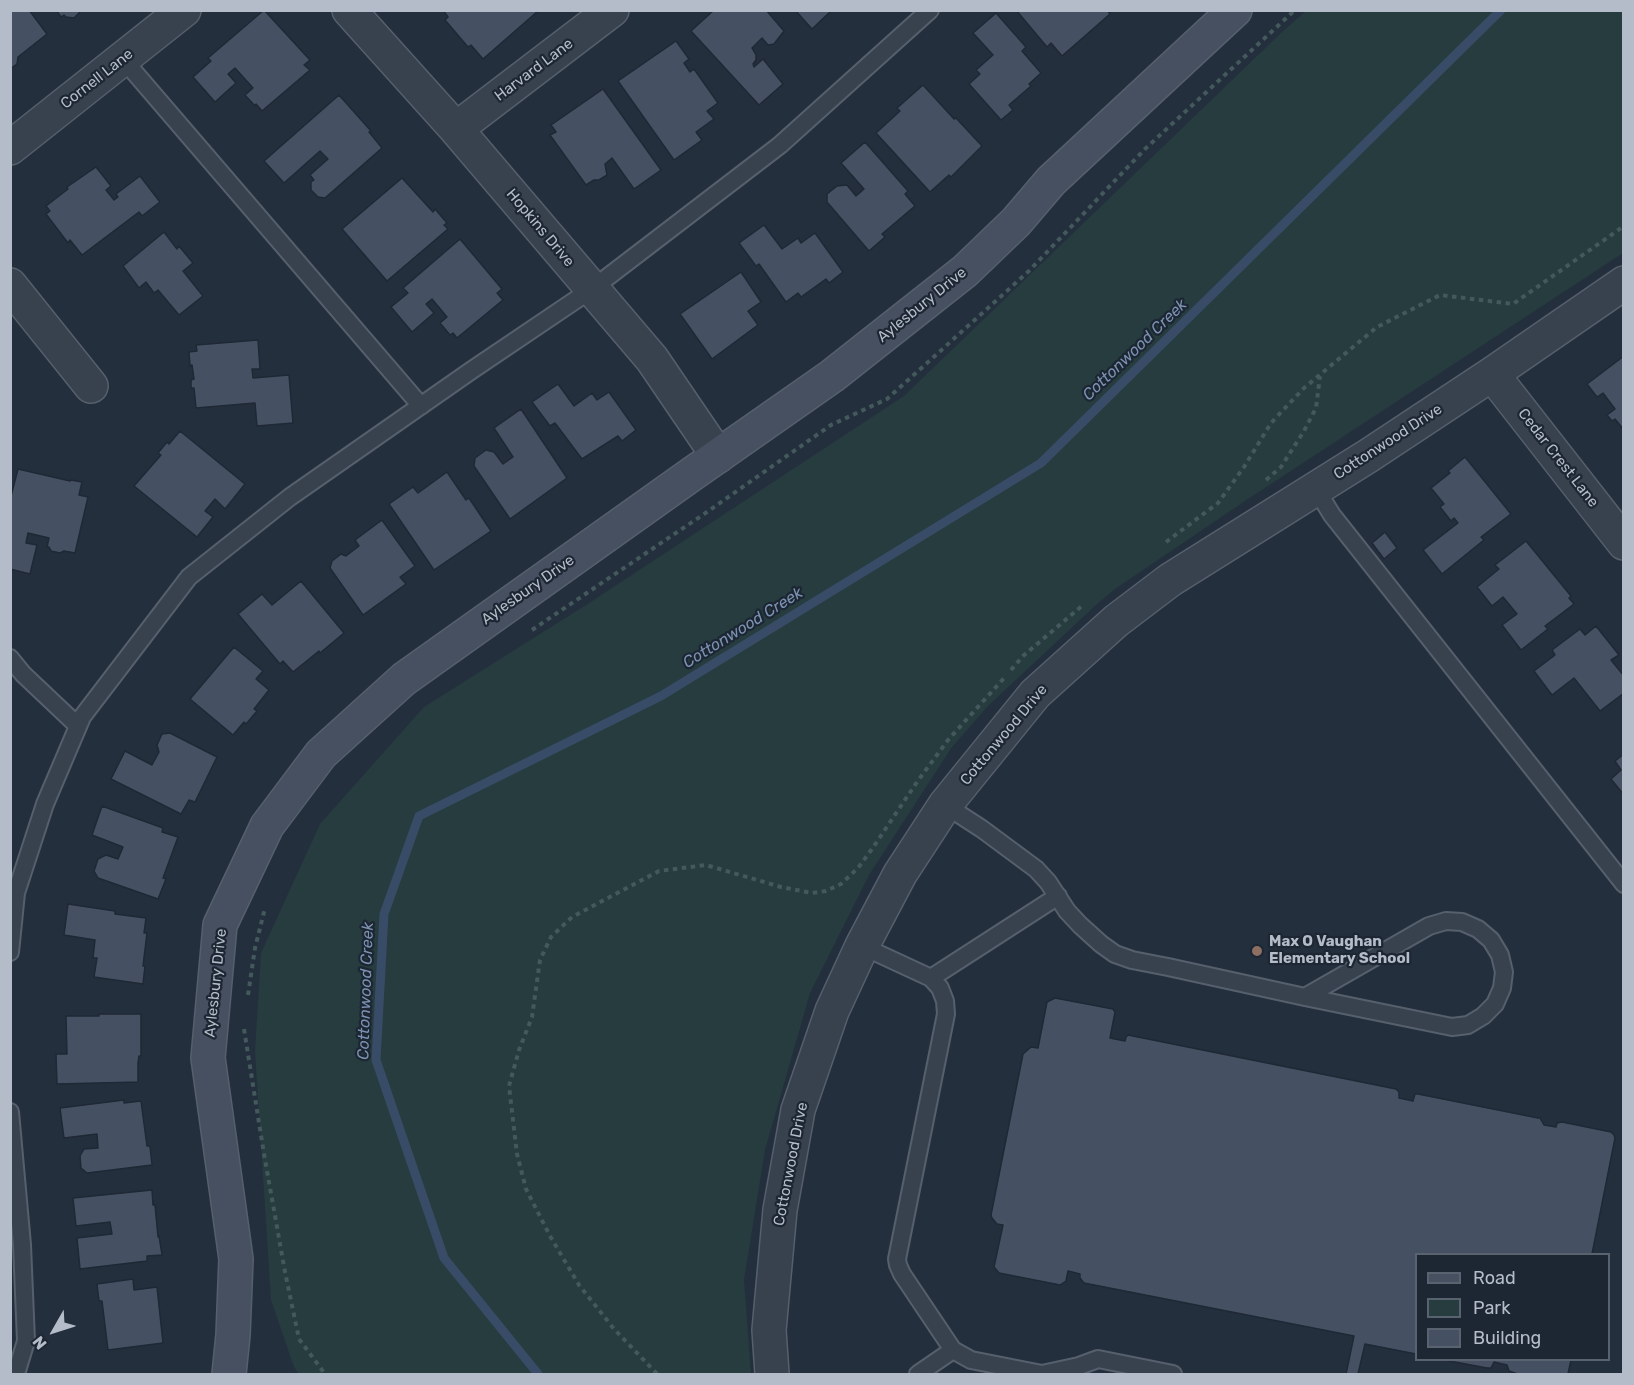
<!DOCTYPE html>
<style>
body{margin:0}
#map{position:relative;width:1634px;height:1385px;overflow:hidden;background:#242f3e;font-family:Rubik,sans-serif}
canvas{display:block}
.frame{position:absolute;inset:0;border:12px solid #b4bcc9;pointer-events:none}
.legend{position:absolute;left:1415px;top:1253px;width:195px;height:108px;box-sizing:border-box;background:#1d2633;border:2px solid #59626f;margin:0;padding:8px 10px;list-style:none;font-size:18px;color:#b4bcc9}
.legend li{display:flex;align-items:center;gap:12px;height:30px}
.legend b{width:30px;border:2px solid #59626f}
.north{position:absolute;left:24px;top:1301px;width:60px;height:60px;-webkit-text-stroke:4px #1d2633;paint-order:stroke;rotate:231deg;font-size:16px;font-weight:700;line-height:24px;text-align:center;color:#b4bcc9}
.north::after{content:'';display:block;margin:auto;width:21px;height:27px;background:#b4bcc9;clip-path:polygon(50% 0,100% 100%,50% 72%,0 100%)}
</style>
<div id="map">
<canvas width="1634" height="1385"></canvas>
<div class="frame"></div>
<ul class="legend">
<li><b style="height:8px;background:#465061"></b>Road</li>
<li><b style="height:16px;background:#263c3f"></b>Park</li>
<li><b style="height:16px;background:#455162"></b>Building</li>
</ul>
<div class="north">N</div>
</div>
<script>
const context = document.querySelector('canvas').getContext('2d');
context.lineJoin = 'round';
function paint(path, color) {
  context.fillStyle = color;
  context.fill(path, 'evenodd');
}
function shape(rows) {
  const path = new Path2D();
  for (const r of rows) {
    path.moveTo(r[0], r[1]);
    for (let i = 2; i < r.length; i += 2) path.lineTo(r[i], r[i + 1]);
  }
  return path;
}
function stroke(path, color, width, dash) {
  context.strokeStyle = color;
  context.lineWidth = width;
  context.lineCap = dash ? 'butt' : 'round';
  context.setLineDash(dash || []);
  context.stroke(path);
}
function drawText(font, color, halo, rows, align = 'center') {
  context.font = font + ' Rubik,sans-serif';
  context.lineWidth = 4.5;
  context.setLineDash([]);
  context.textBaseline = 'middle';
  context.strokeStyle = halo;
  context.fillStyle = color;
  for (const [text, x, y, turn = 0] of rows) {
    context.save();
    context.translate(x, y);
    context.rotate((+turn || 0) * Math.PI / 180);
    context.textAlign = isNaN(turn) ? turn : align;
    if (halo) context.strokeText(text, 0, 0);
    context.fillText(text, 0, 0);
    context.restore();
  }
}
const green = shape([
 [1307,10,1623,11,1623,253,1242,503,1115,589,1097,604,989,705,952,747,869,875,810,993,765,1150,744,1280,751,1374,299,1374,294,1367,271,1300,255,1051,261,953,320,824,424,707,586,605,904,396,1282,32]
]);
const stream = shape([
 [538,1374,444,1258,376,1060,384,914,419,816,661,696,1041,463,1501,10]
]);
const building = shape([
 [10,10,29,10,47,34,18,57,17,64,10,69,10,10],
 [56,10,80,10,79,13,74,18,66,17,64,15,61,17,56,10],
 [264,10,310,60,304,65,310,70,262,111,256,104,255,106,245,95,253,88,235,68,228,74,236,83,215,102,193,77,211,61,208,58,264,10],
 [443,10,538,10,538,11,483,59,471,45,468,47,445,20,448,17,443,10],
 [714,10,766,10,784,31,774,44,768,45,762,38,752,48,756,55,756,60,753,64,754,67,763,59,783,84,759,105,691,31,714,10],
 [795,10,832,10,812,29,795,10],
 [1016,10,1107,10,1110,14,1062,56,1051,43,1047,47,1016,10],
 [996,13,1026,47,1022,51,1041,73,1029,84,1031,86,1009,105,1013,110,1001,120,969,84,980,74,976,70,993,55,973,33,996,13],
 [676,41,689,59,684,63,690,72,694,69,718,103,707,111,714,119,696,132,702,140,674,160,618,81,676,41],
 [923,85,954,119,956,118,982,146,951,177,949,175,930,192,876,133,900,111,897,108,923,85],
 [603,89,661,170,634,189,612,158,605,164,607,175,599,180,594,180,586,185,550,135,556,132,551,125,603,89],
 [339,95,371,131,369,132,382,148,325,198,318,197,311,190,311,182,314,180,310,175,328,159,320,151,284,183,264,161,339,95],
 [865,142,908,191,905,194,915,206,882,234,885,237,869,251,827,202,827,194,837,186,847,185,856,196,864,189,841,163,865,142],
 [96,167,111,186,106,190,114,200,118,197,116,194,140,176,160,202,142,216,139,212,82,255,70,240,68,243,46,214,50,211,46,206,68,189,67,187,96,167],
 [402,178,433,212,435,209,447,223,444,225,448,229,387,281,342,229,402,178],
 [764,225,782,249,798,238,801,243,815,233,843,272,829,283,826,279,801,297,798,293,786,302,759,264,756,266,739,243,764,225],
 [164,232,177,249,179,246,193,263,183,271,203,296,179,315,158,290,154,293,146,282,139,288,123,266,164,232],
 [460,239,502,289,497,293,503,300,457,338,453,333,450,335,440,323,447,317,432,299,426,304,434,313,412,332,391,307,408,293,403,288,460,239],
 [741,272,761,302,748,311,758,325,712,359,680,314,741,272],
 [258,340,260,369,252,369,253,378,289,375,293,423,257,426,255,403,196,408,194,388,191,388,191,380,194,379,192,365,190,366,189,352,197,351,196,345,258,340],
 [1624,356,1624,430,1615,419,1612,421,1607,415,1615,409,1603,393,1597,397,1587,384,1624,356],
 [558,384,574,406,592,393,597,400,609,392,636,430,622,441,618,436,582,459,555,423,550,426,532,402,558,384],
 [521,409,567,478,510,519,474,466,475,458,486,450,494,452,503,464,513,457,494,428,521,409],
 [180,431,245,484,225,509,215,499,205,511,213,517,197,537,134,486,161,455,158,453,167,442,169,444,180,431],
 [1465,457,1511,514,1481,537,1484,540,1442,574,1423,550,1458,523,1454,518,1451,521,1440,507,1444,504,1431,488,1450,473,1448,471,1465,457],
 [18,469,70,481,71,480,82,482,79,495,88,497,75,553,64,551,60,553,51,551,49,547,47,547,49,538,28,533,26,543,37,545,30,574,10,569,10,500,18,469],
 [447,472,466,500,469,498,491,531,434,570,389,504,413,487,418,493,447,472],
 [382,520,415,566,400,577,406,584,363,615,330,568,332,561,341,554,346,556,359,546,355,540,382,520],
 [1385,532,1397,548,1384,559,1372,543,1385,532],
 [1526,541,1571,596,1569,598,1574,604,1545,626,1548,629,1521,650,1502,625,1517,614,1503,597,1492,606,1477,587,1499,569,1495,565,1526,541],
 [301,581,344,633,320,653,319,651,293,672,283,661,280,664,238,614,262,594,272,605,301,581],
 [1596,626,1619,655,1611,660,1624,676,1624,693,1600,711,1574,678,1552,695,1534,671,1555,655,1552,650,1580,629,1585,635,1596,626],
 [234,647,263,671,256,679,269,690,254,709,257,711,246,724,244,722,233,735,190,699,234,647],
 [170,733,217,757,195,802,189,800,181,814,111,779,125,751,152,765,159,752,157,745,162,734,170,733],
 [1624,754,1624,795,1611,779,1621,770,1615,761,1624,754],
 [102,806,163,828,162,832,178,837,163,878,166,879,158,899,98,878,94,871,98,859,106,855,118,859,123,847,92,835,102,806],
 [68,904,115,911,115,914,146,918,144,933,147,933,143,966,145,966,143,984,94,977,97,958,93,958,95,940,64,935,68,904],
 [1055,998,1113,1009,1115,1012,1110,1038,1125,1041,1126,1037,1128,1035,1396,1089,1399,1092,1399,1098,1413,1101,1415,1094,1418,1094,1538,1118,1540,1118,1544,1125,1556,1127,1557,1123,1562,1122,1611,1132,1614,1135,1615,1138,1592,1254,1416,1254,1416,1354,1365,1344,1358,1374,1346,1374,1354,1336,1084,1283,1080,1278,1080,1274,1068,1271,1066,1281,1060,1285,999,1273,994,1267,1003,1225,997,1224,992,1218,991,1215,1023,1054,1031,1047,1038,1048,1047,1002,1055,998],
 [99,1014,141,1014,141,1056,139,1056,138,1063,138,1082,57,1084,56,1054,67,1054,66,1016,99,1016,99,1014],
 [124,1100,124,1103,141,1101,147,1146,150,1146,152,1165,87,1173,81,1168,80,1156,84,1149,98,1148,97,1134,64,1138,60,1108,124,1100],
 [152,1190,153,1205,155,1205,158,1237,159,1236,162,1255,147,1256,147,1261,80,1269,77,1238,112,1234,110,1222,76,1226,73,1198,152,1190],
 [133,1279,134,1290,157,1287,163,1343,108,1350,102,1301,99,1301,97,1284,133,1279],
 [1444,1360,1571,1360,1568,1374,1518,1374,1509,1371,1507,1365,1494,1362,1491,1368,1487,1368,1444,1360]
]);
const path = shape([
 [1266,480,1281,467,1304,431,1316,408,1320,376],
 [1166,542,1218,503,1244,467,1271,423,1304,388,1377,327,1440,295,1513,304,1624,226],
 [532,630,707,512,831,425,887,399,1029,271,1145,149,1295,10],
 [1011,670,1023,656,1083,605],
 [248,995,255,948,265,908],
 [244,1029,264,1154,285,1272,299,1339,325,1374],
 [657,1374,614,1329,579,1285,550,1236,526,1189,517,1154,509,1086,519,1050,532,1017,540,960,551,937,572,917,659,871,706,865,781,887,812,893,826,891,841,884,858,868,872,849,917,782,948,740,1006,676]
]);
const lane = shape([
 [123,59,421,406],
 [1316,489,1332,515,1624,884],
 [10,658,23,674,78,726],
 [945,805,982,829,1036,869,1048,882,1067,911,1080,925,1101,944,1115,954,1132,960,1168,967,1305,997,1452,1027,1468,1025,1483,1016,1495,1004,1502,988,1504,972,1500,955,1491,940,1478,929,1462,922,1446,921,1429,926,1305,997],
 [862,946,931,978,940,988,945,1001,946,1014,897,1259,898,1265,902,1274,953,1350,971,1360,1042,1374,1079,1366,1098,1359,1173,1374],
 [10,952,16,893,45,804,82,717,189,577,290,497,472,370,592,289,780,145,930,10],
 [931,978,1058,896],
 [10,1112,22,1245,26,1341,16,1374],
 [918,1374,953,1350]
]);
const street = shape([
 [349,10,456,129,652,359,718,456],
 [456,129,612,10],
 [10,148,184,10],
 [10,285,91,386],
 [1492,374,1624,543],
 [772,1374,769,1330,780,1210,798,1110,832,1011,862,946,900,874,945,805,1035,694,1116,621,1170,580,1368,456,1492,374,1624,283]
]);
const secondary = shape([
 [229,1374,233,1335,236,1259,208,1058,220,925,267,826,321,754,404,679,692,474,832,376,965,271,1016,222,1051,181,1235,10]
]);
const markers = [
 [1257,951,6,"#8d6e63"]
];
const streetNames = [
 ["Harvard Lane",534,70,-37],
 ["Cornell Lane",97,79,-38],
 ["Hopkins Drive",540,228,50],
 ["Aylesbury Drive",922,305,-39],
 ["Cottonwood Drive",1388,442,-33],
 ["Cedar Crest Lane",1558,458,52],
 ["Aylesbury Drive",528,590,-35],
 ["Cottonwood Drive",1004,735,-50],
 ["Aylesbury Drive",216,983,-84],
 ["Cottonwood Drive",791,1164,-79]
];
const poiNames = [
 ["Max O Vaughan",1269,942],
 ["Elementary School",1269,959]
];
const waterNames = [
 ["Cottonwood Creek",1135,350,-44],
 ["Cottonwood Creek",743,628,-32],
 ["Cottonwood Creek",366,991,-88]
];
paint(green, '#263c3f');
stroke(stream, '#394c67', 9);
paint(building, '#455162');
stroke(building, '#1f2835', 1.5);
stroke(lane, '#565f6c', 20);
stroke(street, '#565f6c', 36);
stroke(secondary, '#565f6c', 36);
stroke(path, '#44595c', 4, [4.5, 4.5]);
stroke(lane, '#38414e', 16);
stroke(street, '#38414e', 33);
stroke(secondary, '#465061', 33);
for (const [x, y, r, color] of markers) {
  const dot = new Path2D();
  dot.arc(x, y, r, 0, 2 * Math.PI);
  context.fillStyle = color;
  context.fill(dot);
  stroke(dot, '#1d2633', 2);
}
drawText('15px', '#b4bcc9', '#1d2633', streetNames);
drawText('bold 15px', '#b4bcc9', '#1d2633', poiNames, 'left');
drawText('italic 16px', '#7c92b1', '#1d2633', waterNames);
</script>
